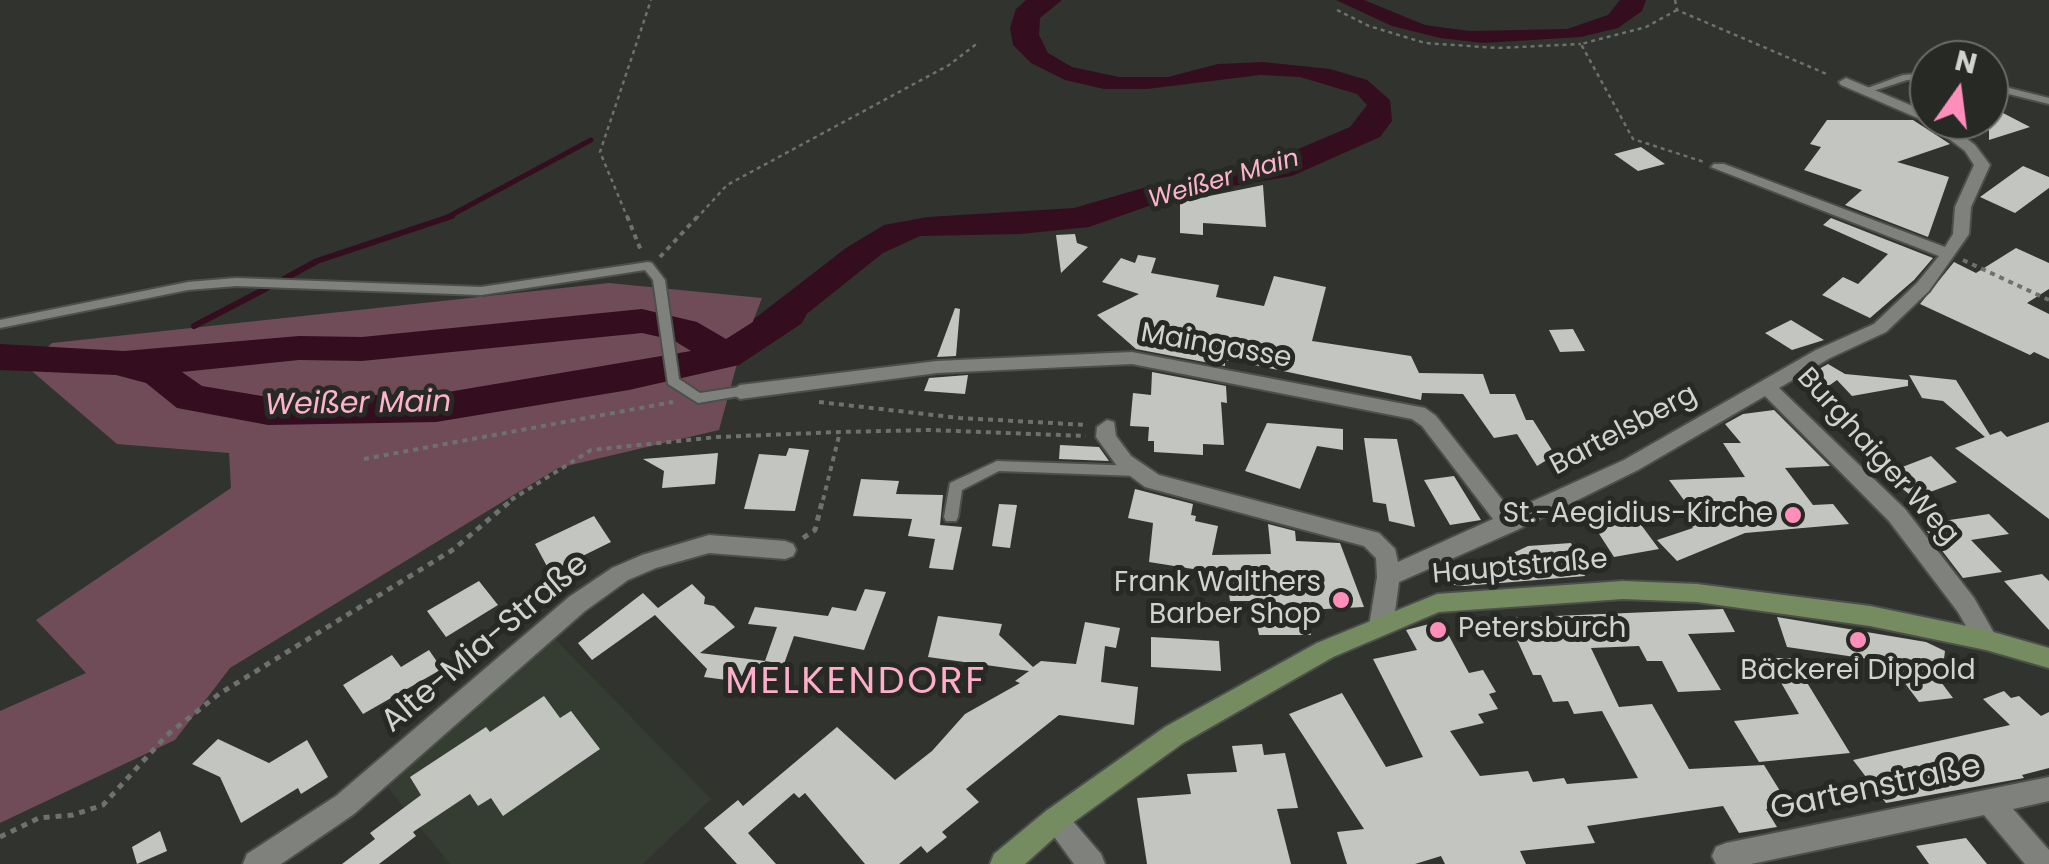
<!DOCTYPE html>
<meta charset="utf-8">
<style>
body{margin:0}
#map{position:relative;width:2049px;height:864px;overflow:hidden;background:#31332f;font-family:Poppins,sans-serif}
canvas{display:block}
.north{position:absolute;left:1909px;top:40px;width:100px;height:100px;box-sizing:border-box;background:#272925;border:2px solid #6b6d69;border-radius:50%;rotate:14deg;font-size:28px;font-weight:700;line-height:40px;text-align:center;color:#d1d3d0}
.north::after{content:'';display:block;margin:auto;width:35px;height:45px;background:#ff8eba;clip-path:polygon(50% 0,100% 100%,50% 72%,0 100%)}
</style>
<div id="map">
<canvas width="2049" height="864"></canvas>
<div class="north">N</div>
</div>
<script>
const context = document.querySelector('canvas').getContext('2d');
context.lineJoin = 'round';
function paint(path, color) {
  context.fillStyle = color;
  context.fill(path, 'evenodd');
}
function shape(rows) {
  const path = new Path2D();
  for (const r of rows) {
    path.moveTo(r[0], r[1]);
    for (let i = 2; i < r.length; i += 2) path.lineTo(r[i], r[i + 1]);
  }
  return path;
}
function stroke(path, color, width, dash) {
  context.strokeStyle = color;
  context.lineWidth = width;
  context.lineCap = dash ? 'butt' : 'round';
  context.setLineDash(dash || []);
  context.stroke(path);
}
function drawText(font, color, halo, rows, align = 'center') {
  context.font = font + ' Poppins,sans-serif';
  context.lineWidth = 10;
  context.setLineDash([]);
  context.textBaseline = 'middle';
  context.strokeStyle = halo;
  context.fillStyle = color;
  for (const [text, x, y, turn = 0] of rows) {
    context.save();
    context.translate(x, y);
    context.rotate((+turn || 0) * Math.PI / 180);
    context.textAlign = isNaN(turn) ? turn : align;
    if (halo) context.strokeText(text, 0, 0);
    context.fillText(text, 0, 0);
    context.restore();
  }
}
const built = shape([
 [551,635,711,799,643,864,450,864,384,783,502,685]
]);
const green = shape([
 [609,283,762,298,738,360,719,430,558,468,230,668,175,740,0,823,0,711,86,673,36,620,231,488,229,453,117,444,27,367,52,343]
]);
const water = shape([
 [1026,0,1062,0,1040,18,1039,35,1048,53,1072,67,1119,77,1168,77,1218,64,1263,62,1330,69,1367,80,1390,100,1392,121,1380,137,1292,176,1180,195,1089,227,1021,234,920,236,883,253,769,344,738,360,754,319,846,248,884,225,928,217,1074,208,1150,186,1258,166,1350,127,1367,105,1357,94,1300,77,1260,75,1147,89,1104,89,1065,80,1031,63,1013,45,1010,28,1016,9],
 [1336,0,1364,0,1425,25,1469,31,1567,29,1608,15,1620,0,1646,0,1642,11,1618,28,1581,37,1483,43,1440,38,1392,26]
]);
const streamFar1 = shape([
 [444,219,591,140]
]);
const stream = shape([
 [284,279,317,261,452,216],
 [194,326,267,288]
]);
const river = shape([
 [788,304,801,308,806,316,801,324,739,365,629,390,436,422,268,425,177,408,146,383,116,375,0,370,0,344,124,351,299,336,362,337,642,309,697,322,726,339,775,308,788,304],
 [642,333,673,340,691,351,436,394,268,397,202,386,182,372,299,360,362,361,642,333]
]);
const building = shape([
 [2003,113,2030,127,1989,140,1989,130,1970,137,1948,120,1989,120],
 [1827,120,1913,120,1950,144,1897,162,1949,177,1928,237,1845,205,1862,190,1804,170,1821,147,1810,144],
 [1641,147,1665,164,1638,171,1614,154],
 [2023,166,2049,177,2049,188,2015,213,1980,197],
 [1263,185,1266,227,1203,223,1203,235,1180,233,1180,202],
 [1831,218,1933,258,1914,280,1870,318,1822,295,1843,277,1858,284,1888,254,1823,225],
 [1075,234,1077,243,1088,247,1061,273,1056,235],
 [2016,248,2049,263,2049,289,2027,303,2049,314,2049,359,2034,352,2030,355,1920,304,1954,262,1976,273],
 [1138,255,1156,258,1151,273,1219,285,1216,297,1264,306,1274,276,1326,287,1312,341,1411,356,1419,373,1483,374,1490,394,1515,394,1526,420,1533,420,1555,455,1537,466,1517,434,1494,438,1463,394,1422,393,1421,400,1245,363,1225,360,1225,366,1136,349,1097,315,1139,294,1102,282,1121,258,1135,263],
 [955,308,960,309,956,356,937,357],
 [1791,320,1824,340,1792,350,1765,333],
 [1573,329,1585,351,1560,352,1549,330],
 [1828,364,1845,374,1908,380,1908,386,1852,396,1837,380,1820,392,1799,380],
 [1152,372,1226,386,1227,403,1221,402,1224,445,1203,444,1203,455,1154,452,1154,441,1148,441,1149,427,1130,426,1133,393,1151,395],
 [968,375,965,394,924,391,929,378],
 [1909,375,1956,380,1990,435,2001,431,2007,437,2049,422,2049,519,1955,448,1985,437,1943,401,1922,398],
 [1774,410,1830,466,1785,468,1813,505,1833,504,1849,524,1745,533,1677,561,1657,540,1693,528,1687,521,1698,519,1669,480,1745,477,1723,443,1741,443,1725,424,1743,414],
 [1267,423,1343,429,1343,450,1317,446,1300,489,1245,471],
 [1364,438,1397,439,1415,527,1389,521,1386,504,1373,502],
 [1060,445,1099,447,1109,461,1059,459],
 [789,448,809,450,795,511,744,509,759,454,786,456],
 [718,453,715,484,662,488,664,471,643,459],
 [1931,456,1957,482,1914,498,1884,474],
 [1454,476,1481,520,1450,525,1424,480],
 [861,479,899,481,896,494,943,495,940,525,962,527,953,570,929,568,935,539,908,536,912,519,853,516],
 [1135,489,1193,504,1191,515,1196,516,1195,521,1218,526,1212,555,1271,554,1268,524,1295,531,1296,541,1340,543,1364,607,1305,610,1311,635,1259,635,1252,601,1230,601,1227,580,1214,580,1212,572,1149,562,1153,523,1128,518],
 [999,504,1017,505,1010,548,992,546],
 [1989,514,2009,534,1971,540,2002,572,1963,578,1927,531,1951,527,1943,521],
 [594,516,611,542,550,572,535,544],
 [1636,518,1659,549,1614,557,1594,526],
 [1571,543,1585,576,1464,586,1446,584,1442,571,1454,564,1494,562,1528,546],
 [2042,574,2049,581,2049,630,2004,581],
 [479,581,498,605,446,637,427,611],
 [692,584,705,597,704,604,714,606,735,627,700,653,765,661,757,684,704,677,707,669,655,615,592,660,578,643,643,593,658,608],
 [865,589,886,592,864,650,794,636,784,664,765,661,777,627,748,624,755,607,828,616,832,607,856,611],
 [1723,609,1735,632,1688,634,1721,690,1678,692,1662,661,1647,661,1639,646,1591,648,1619,707,1652,704,1689,769,1764,765,1790,807,1766,809,1777,827,1739,833,1723,806,1587,826,1595,843,1520,851,1526,864,1445,864,1441,856,1415,864,1347,864,1337,832,1364,829,1289,714,1342,693,1386,767,1423,757,1373,659,1417,650,1406,630,1441,621,1469,673,1483,670,1496,692,1489,694,1498,709,1478,714,1484,723,1450,731,1480,776,1528,771,1533,782,1564,778,1567,784,1638,778,1602,711,1574,714,1568,701,1553,702,1541,675,1533,675,1507,618],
 [938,616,1002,624,999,635,1033,667,1041,661,1076,664,1085,622,1120,628,1116,648,1105,646,1101,682,1138,687,1134,725,1059,715,966,789,979,802,942,832,947,837,927,853,921,846,899,864,865,864,805,793,799,798,794,793,748,833,776,864,737,864,704,828,738,800,743,806,837,727,895,780,932,751,965,714,1020,683,1015,681,1029,671,928,657],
 [1777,617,1926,642,1945,651,1941,682,1953,698,1919,702,1889,662,1787,647],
 [1151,637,1219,641,1221,671,1151,667],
 [429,650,442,669,363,714,343,685,392,655,401,667],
 [1767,658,1792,658,1850,753,1759,762,1734,721,1799,714],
 [2004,691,2011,698,2019,696,2041,716,2049,712,2049,768,2022,775,2024,778,1886,803,1853,760,2010,725,1983,699],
 [544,696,560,718,571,711,600,749,503,816,491,798,478,806,470,794,413,832,416,836,379,864,342,864,375,839,370,833,421,795,410,777,486,727,490,732],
 [218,739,269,763,307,740,328,777,301,794,298,788,241,823,220,777,192,764],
 [1262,744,1264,755,1285,753,1298,808,1277,809,1291,864,1147,864,1137,798,1191,794,1187,774,1237,772,1232,746],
 [160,831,167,851,137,864,132,847],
 [1966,838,1987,864,1929,864,1916,846]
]);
const pathFar2 = shape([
 [1675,0,1677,10,1829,75],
 [1337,10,1369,26,1425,43,1498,48,1581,44],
 [1677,10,1646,27,1581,44,1633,139,1704,162],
 [628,219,600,152,651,0],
 [696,219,727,185,949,65,979,42]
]);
const pathFar1 = shape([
 [627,216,642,253],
 [660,257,698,216],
 [1963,260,2049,300],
 [819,402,960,418,1088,425],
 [364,459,673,402],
 [511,500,591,450,717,437,840,432,929,430,1086,436],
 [823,500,840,432]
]);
const path = shape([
 [803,538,815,530,823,498],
 [0,837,39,818,73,815,103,805,167,735,219,694,454,549,514,498]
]);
const lane = shape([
 [1929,73,1929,79,1907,80,1867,93,1862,90,1903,75,1929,73],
 [1989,83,2049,98,2049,104,1989,89,1989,83],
 [648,262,652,263,665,280,679,379,700,393,740,387,747,392,745,395,698,403,668,384,653,280,645,270,481,295,236,286,188,290,0,328,0,320,188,282,236,278,481,287,648,262],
 [997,461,1138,466,1143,467,1145,471,1143,475,1138,476,999,471,962,490,958,517,956,521,946,521,944,517,950,483,997,461]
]);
const street = shape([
 [1846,78,1929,113,1929,120,1942,120,1975,145,1990,165,1971,207,1969,234,1929,291,1886,332,1830,358,1779,388,1905,509,1974,598,1998,640,1994,647,1986,650,1978,647,1958,612,1889,521,1765,396,1638,470,1517,530,1399,582,1393,626,1389,633,1381,636,1373,633,1369,626,1377,577,1376,558,1364,546,1145,487,1117,466,1096,437,1097,427,1107,420,1114,422,1116,436,1131,456,1159,475,1379,533,1395,549,1398,562,1493,519,1422,426,1412,419,1132,364,937,373,740,399,730,392,740,385,937,361,1132,352,1425,408,1436,416,1511,511,1624,460,1816,350,1874,324,1917,283,1939,256,1711,167,1714,164,1724,164,1945,247,1953,234,1955,207,1974,165,1965,151,1927,122,1841,85,1839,82,1846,78],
 [709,535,785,541,793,544,796,550,793,556,785,559,709,553,656,568,628,580,585,611,354,814,281,864,243,864,247,854,336,796,569,597,612,568,642,555,709,535],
 [2049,777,2049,801,2013,809,2049,850,2049,864,2025,864,1984,815,1751,864,1716,864,1712,856,1716,847,1726,843,2049,777],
 [1055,807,1064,811,1101,854,1105,864,1074,864,1042,820,1046,811,1055,807]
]);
const secondary = shape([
 [1623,581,1697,584,1870,606,1986,630,2049,648,2049,668,1986,650,1870,626,1697,602,1623,599,1439,612,1333,657,1183,743,1064,829,1025,864,990,864,994,854,1046,811,1165,727,1317,643,1437,594,1623,581]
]);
const markers = [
 [1793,515,10,"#ff8eba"],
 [1341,600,10,"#ff8eba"],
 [1438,630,10,"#ff8eba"],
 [1858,640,10,"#ff8eba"]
];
const farWaternames = [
 ["Weißer Main",1224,180,-16]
];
const streetNames = [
 ["Maingasse",1216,347,10],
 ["Bartelsberg",1624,431,-28],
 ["Burghaiger Weg",1877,457,48],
 ["Hauptstraße",1520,568,-5]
];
const poiNames = [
 ["St.-Aegidius-Kirche",1773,515],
 ["Frank Walthers",1321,584],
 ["Barber Shop",1321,616],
 ["Petersburch",1458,630,"left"],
 ["Bäckerei Dippold",1858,672,"center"]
];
const waterNames = [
 ["Weißer Main",358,405,-1]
];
const nearStreetnames = [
 ["Alte-Mia-Straße",486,644,-40],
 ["Gartenstraße",1876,789,-12]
];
const nearQuarternames = [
 ["MELKENDORF",856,683]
];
paint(built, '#353c32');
paint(green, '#6f4c58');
paint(water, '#340e1f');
stroke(streamFar1, '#340e1f', 5);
stroke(stream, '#340e1f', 6);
paint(river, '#340e1f');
paint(building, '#c2c5c0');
stroke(lane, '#4c4f4b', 4);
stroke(street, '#4c4f4b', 4);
stroke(secondary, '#4c4f4b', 4);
stroke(pathFar2, '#6f716e', 2.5, [4, 4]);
stroke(pathFar1, '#6f716e', 4, [5, 5]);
stroke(path, '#6f716e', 5, [6, 6]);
paint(lane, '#7e817c');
paint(street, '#7e817c');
paint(secondary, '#758b60');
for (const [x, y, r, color] of markers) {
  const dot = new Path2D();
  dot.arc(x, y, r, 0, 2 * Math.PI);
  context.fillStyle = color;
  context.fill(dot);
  stroke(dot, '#272925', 4);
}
drawText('italic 25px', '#feb2cd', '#272925', farWaternames);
drawText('28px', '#d1d3d0', '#272925', streetNames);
drawText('28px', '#d1d3d0', '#272925', poiNames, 'right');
drawText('italic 30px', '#feb2cd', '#272925', waterNames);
drawText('32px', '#d1d3d0', '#272925', nearStreetnames);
context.letterSpacing = '2.5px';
drawText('38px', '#feadca', '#272925', nearQuarternames);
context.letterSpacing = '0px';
</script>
